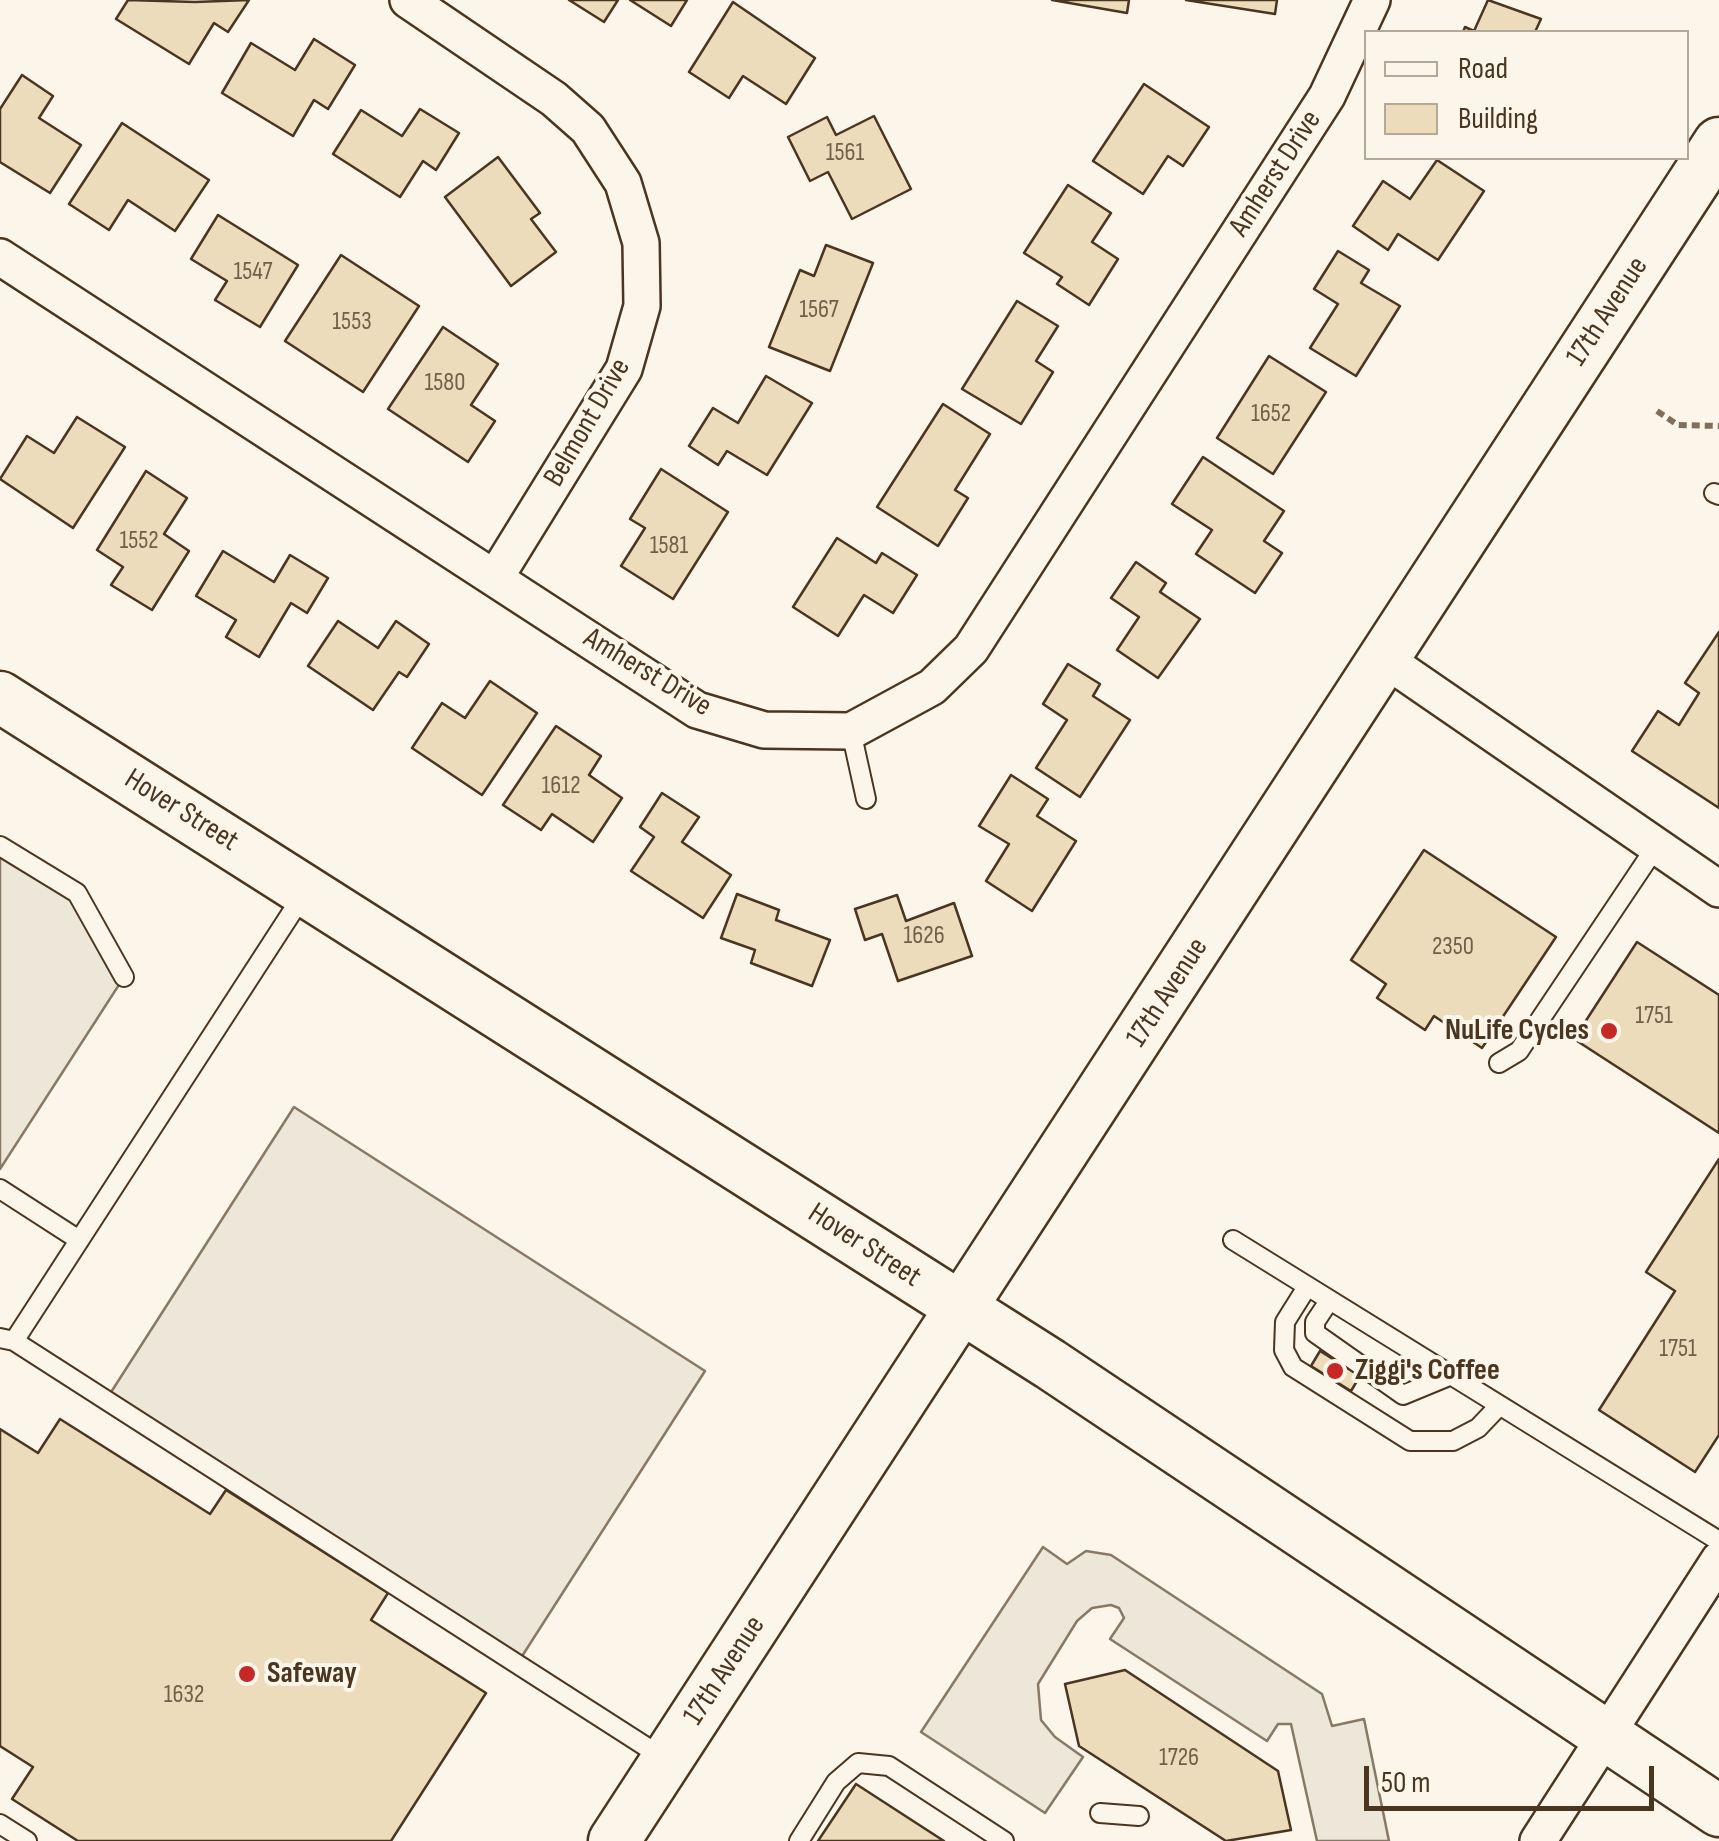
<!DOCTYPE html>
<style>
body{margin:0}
#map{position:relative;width:1719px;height:1841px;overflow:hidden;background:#fbf6e9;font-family:"Sofia Sans Condensed",sans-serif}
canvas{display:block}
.legend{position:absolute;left:1364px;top:30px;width:325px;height:130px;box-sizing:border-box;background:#fbf6e9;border:2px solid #b4a999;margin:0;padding:12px 18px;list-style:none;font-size:30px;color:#4a3520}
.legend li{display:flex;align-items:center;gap:20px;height:50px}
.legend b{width:50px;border:2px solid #b4a999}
.scale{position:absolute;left:1364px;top:1766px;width:290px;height:45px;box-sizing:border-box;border:5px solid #4a3520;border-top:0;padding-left:12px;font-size:30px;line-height:35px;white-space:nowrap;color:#4a3520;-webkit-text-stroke:8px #fbf6e9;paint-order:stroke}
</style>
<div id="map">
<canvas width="1719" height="1841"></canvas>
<ul class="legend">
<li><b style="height:12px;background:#fbf6e9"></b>Road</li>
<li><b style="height:28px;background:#ecdcbc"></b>Building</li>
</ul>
<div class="scale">50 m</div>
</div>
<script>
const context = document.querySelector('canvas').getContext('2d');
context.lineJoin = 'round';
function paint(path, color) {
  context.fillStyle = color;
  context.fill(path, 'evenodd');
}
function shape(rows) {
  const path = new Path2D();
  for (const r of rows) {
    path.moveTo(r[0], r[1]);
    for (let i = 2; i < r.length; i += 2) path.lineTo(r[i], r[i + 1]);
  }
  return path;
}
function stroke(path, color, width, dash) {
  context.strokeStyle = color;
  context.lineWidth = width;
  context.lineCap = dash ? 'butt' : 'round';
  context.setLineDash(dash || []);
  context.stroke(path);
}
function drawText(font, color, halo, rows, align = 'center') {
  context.font = font + ' "Sofia Sans Condensed",sans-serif';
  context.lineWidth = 8;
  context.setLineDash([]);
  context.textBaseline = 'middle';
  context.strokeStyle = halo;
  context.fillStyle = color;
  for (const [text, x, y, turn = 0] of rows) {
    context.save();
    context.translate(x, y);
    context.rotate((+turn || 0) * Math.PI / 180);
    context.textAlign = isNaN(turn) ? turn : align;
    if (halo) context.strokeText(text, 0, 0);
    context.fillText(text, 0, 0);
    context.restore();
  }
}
const parking = shape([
 [0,846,77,893,124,977,0,1169,0,846],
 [294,1107,705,1371,517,1664,106,1400,294,1107],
 [1043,1547,1067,1564,1086,1551,1111,1555,1322,1694,1332,1726,1364,1719,1389,1841,1317,1841,1291,1724,1278,1724,1267,1741,1110,1639,1124,1618,1119,1608,1111,1605,1092,1608,1077,1621,1038,1684,1041,1720,1055,1737,1083,1757,1045,1813,921,1732,1043,1547]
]);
const building = shape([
 [128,0,195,2,249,0,228,32,214,23,189,64,116,19,128,0],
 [569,0,618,0,604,22,569,0],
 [630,0,687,0,671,26,630,0],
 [1052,0,1129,0,1127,13,1052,0],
 [1186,0,1277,0,1275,14,1186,0],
 [1488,0,1541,19,1535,32,1463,32,1465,27,1474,31,1488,0],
 [733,2,815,58,786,104,743,76,729,98,689,72,733,2],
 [314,39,355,65,328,109,314,100,293,136,222,93,251,43,295,70,314,39],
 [22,75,53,96,39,118,81,145,50,193,0,162,0,109,22,75],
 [1144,84,1209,127,1183,166,1168,156,1143,194,1093,161,1144,84],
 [420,109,459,133,436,170,423,161,400,197,333,154,361,110,402,136,420,109],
 [874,116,911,189,852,219,828,172,810,181,788,137,827,117,836,135,874,116],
 [122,123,209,180,175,231,128,200,109,230,69,204,122,123],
 [498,157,540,213,531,219,556,252,511,286,445,197,498,157],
 [1437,160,1484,191,1438,260,1398,234,1388,250,1353,226,1383,181,1410,199,1437,160],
 [1068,185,1111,213,1092,242,1118,259,1089,305,1057,284,1062,277,1024,253,1068,185],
 [218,215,298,265,260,327,215,300,227,281,191,259,218,215],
 [826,245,873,263,830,371,769,347,800,270,814,276,826,245],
 [1338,251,1369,270,1361,283,1400,306,1356,376,1310,348,1338,304,1314,289,1338,251],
 [341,255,419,306,363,392,285,341,341,255],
 [1017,301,1058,326,1036,361,1053,372,1021,424,962,389,1017,301],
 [443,327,498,364,471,405,495,421,468,462,388,409,443,327],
 [1269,356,1326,392,1273,474,1217,438,1269,356],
 [766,376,812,403,767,475,727,451,718,465,689,446,713,408,738,423,766,376],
 [943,404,990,434,955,490,968,498,938,546,877,507,943,404],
 [77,417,125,447,73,528,0,479,27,436,54,453,77,417],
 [1203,457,1284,511,1264,541,1282,553,1255,593,1196,554,1212,530,1172,504,1203,457],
 [661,469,728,512,673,599,621,566,645,528,630,519,661,469],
 [146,471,187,498,164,534,189,551,152,610,111,585,123,567,97,550,146,471],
 [837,538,876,563,882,553,917,575,893,613,864,595,838,636,793,607,837,538],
 [223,551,274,582,290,555,328,578,307,613,291,603,259,657,226,637,236,620,196,596,223,551],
 [1136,562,1166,583,1160,592,1200,619,1158,678,1117,650,1139,617,1111,598,1136,562],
 [338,621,378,648,396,621,429,644,407,677,399,672,373,710,308,666,338,621],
 [1719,632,1719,808,1632,751,1658,711,1679,725,1699,693,1685,683,1719,632],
 [1068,664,1100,684,1093,696,1130,720,1080,797,1036,768,1067,720,1043,704,1068,664],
 [490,681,537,713,482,795,412,748,442,703,465,718,490,681],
 [556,726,601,756,589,775,622,798,593,842,552,814,541,830,503,805,556,726],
 [1011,775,1048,799,1037,816,1076,841,1032,911,986,881,1009,844,979,826,1011,775],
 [662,793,699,817,682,842,731,875,703,918,631,871,654,837,640,827,662,793],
 [1424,850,1556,937,1482,1048,1434,1016,1425,1030,1377,998,1386,984,1351,960,1424,850],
 [737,894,779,910,776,920,830,940,812,986,751,963,755,950,721,938,737,894],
 [897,895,906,921,954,903,972,956,898,981,882,934,865,940,855,909,897,895],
 [1637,942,1719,995,1719,1133,1574,1039,1637,942],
 [1719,1159,1719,1435,1695,1472,1599,1410,1675,1291,1646,1272,1719,1159],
 [1320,1351,1360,1376,1351,1391,1311,1366,1320,1351],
 [60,1419,210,1514,226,1490,388,1593,371,1620,486,1693,391,1841,78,1841,12,1799,33,1767,0,1746,0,1429,38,1453,60,1419],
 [1125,1670,1278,1771,1291,1830,1226,1841,1079,1746,1065,1684,1125,1670],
 [856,1784,944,1841,818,1841,856,1784]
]);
const path = shape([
 [1657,411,1678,425,1719,426]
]);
const lane = shape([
 [1714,493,1719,495],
 [851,731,866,799],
 [0,846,77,893,124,977],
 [1499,1063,1519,1051,1657,845],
 [0,1189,79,1240],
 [1233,1240,1719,1541],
 [1307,1287,1285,1322,1284,1350,1293,1367,1410,1441,1453,1441,1478,1428,1498,1407],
 [1329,1301,1315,1322,1315,1333,1403,1395,1449,1376],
 [0,1338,14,1341,662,1757],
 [14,1341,305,892],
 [1100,1813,1139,1816],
 [0,1824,27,1841],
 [799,1841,836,1782,858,1763,889,1766,1004,1841]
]);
const street = shape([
 [408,0,554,99,588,129,623,183,641,243,642,306,624,369,495,578],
 [0,257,697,710,764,730,851,731,932,687,971,649,1327,96,1372,0],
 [1386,660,1719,889],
 [1538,1841,1719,1560]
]);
const secondary = shape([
 [0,697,1050,1364,1719,1811],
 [614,1841,1719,143]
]);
const markers = [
 [1609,1031,10,"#c62828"],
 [1335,1371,10,"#c62828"],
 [247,1674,10,"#c62828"]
];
const numberNames = [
 ["1561",845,154],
 ["1547",253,273],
 ["1567",819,311],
 ["1553",352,323],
 ["1580",445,384],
 ["1652",1271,415],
 ["1552",139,542],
 ["1581",669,547],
 ["1612",561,787],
 ["1626",924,937],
 ["2350",1453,948],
 ["1751",1654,1017],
 ["1751",1678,1350],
 ["1632",184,1696],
 ["1726",1179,1759]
];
const streetNames = [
 ["Amherst Drive",1276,174,-57],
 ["17th Avenue",1608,312,-57],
 ["Belmont Drive",588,423,-60],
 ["Amherst Drive",647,673,31],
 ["Hover Street",181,811,32],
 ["17th Avenue",1168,993,-57],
 ["Hover Street",864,1246,33],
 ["17th Avenue",725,1671,-57]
];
const poiNames = [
 ["NuLife Cycles",1589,1031,"right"],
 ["Ziggi's Coffee",1355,1371],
 ["Safeway",267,1674]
];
paint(parking, '#ede7d9');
stroke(parking, '#887966', 2.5);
paint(building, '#ecdcbc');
stroke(building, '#4a3520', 2.5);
stroke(lane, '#4a3520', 22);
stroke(street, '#4a3520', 40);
stroke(secondary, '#4a3520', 55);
stroke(path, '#7f6f5c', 6, [8, 5]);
stroke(lane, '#fbf6e9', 18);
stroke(street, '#fbf6e9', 35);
stroke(secondary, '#fbf6e9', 50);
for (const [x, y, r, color] of markers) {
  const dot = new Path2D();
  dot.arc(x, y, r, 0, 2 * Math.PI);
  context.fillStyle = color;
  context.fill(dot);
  stroke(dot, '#fbf6e9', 4);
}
drawText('25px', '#725f47', null, numberNames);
drawText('30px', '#4a3520', '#fbf6e9', streetNames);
drawText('bold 30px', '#4a3520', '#fbf6e9', poiNames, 'left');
</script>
